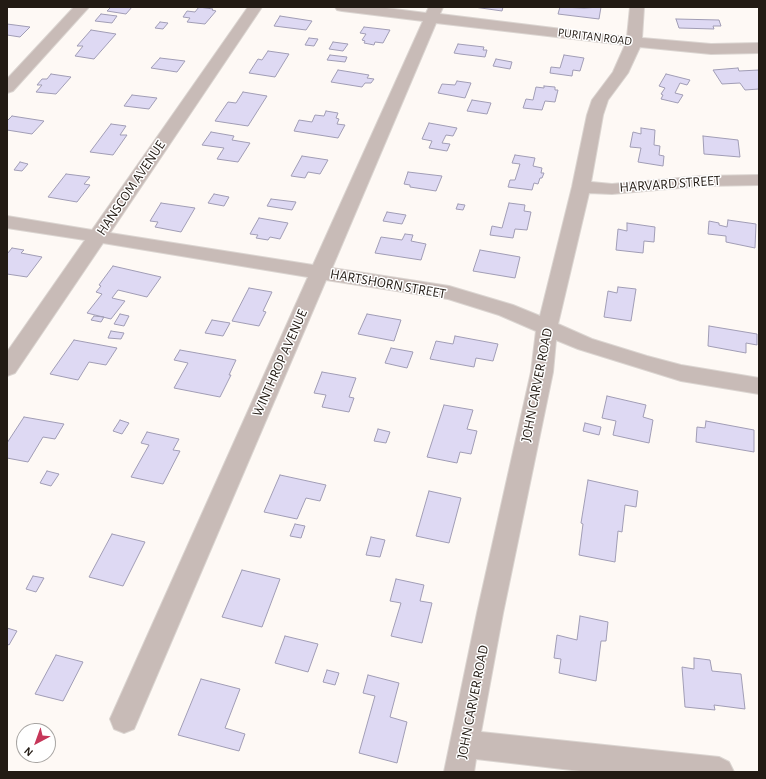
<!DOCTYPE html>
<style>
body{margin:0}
#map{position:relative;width:766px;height:779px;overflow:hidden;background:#fef9f5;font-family:"Alegreya Sans",sans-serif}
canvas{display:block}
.frame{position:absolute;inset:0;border:8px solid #231b14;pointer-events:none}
.north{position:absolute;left:16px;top:723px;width:40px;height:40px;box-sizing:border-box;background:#fff;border:1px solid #a7a4a1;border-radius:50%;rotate:221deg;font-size:11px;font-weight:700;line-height:16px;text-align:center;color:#231b14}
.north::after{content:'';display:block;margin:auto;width:14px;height:18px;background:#c63659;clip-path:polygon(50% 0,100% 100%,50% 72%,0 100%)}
</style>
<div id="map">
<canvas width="766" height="779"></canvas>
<div class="frame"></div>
<div class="north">N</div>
</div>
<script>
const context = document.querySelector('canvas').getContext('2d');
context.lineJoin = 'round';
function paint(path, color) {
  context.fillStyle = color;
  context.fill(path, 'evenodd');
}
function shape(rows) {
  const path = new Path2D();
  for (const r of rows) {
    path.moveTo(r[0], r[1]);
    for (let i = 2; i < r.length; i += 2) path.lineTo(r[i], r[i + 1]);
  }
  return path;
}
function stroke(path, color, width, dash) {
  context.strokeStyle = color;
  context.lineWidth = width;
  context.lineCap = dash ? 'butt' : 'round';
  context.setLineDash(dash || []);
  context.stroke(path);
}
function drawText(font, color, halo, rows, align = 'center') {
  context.font = font + ' "Alegreya Sans",sans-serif';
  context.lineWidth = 3;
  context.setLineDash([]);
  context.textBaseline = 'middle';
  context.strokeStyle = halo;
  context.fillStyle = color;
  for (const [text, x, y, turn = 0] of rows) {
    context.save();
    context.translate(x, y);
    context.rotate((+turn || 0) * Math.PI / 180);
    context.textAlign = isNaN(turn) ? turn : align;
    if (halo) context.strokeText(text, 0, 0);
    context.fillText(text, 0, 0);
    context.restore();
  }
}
const building = shape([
 [111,7,132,7,126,14,107,11,111,7],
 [199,7,213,9,212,10,216,11,205,24,187,22,190,18,183,17,187,11,195,12,199,7],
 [474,7,503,7,502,11,474,7],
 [560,7,584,8,601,7,599,19,558,14,560,7],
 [101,14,117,16,112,23,95,21,101,14],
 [280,16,312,21,306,30,274,26,280,16],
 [676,19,719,20,721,26,713,26,714,29,679,28,676,19],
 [160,22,168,23,163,29,155,28,160,22],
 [7,24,30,27,20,37,7,35,7,24],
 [364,27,390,30,383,43,375,42,374,45,364,43,365,41,362,40,366,34,360,33,364,27],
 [91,30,116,34,94,59,75,56,83,46,77,46,91,30],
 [309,38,318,39,314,46,305,45,309,38],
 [333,42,348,44,343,51,329,49,333,42],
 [458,44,484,47,483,50,487,50,485,57,460,54,454,53,458,44],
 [268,51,289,54,275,77,249,73,258,59,262,60,268,51],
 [330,55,347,57,345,62,327,60,330,55],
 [564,55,584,58,580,71,573,70,572,76,550,73,551,67,560,68,564,55],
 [160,58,185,61,177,72,151,68,160,58],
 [496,59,512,62,510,69,493,66,496,59],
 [738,68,739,71,759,70,759,89,745,90,740,83,722,84,713,70,738,68],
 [338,70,369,75,367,78,374,79,371,83,365,83,362,87,331,82,338,70],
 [51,74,71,77,56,94,36,92,42,85,37,85,42,79,47,79,51,74],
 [666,74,690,80,687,85,680,83,675,93,683,95,678,103,661,99,663,95,661,94,665,88,659,86,666,74],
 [457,81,471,83,465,98,438,93,442,84,455,85,457,81],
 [544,86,555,87,555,90,558,90,555,102,545,101,542,110,523,108,526,99,533,100,536,87,544,88,544,86],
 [243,92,267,96,248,126,215,121,228,102,236,103,243,92],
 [132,95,157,98,149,109,124,106,132,95],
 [472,100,491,103,487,114,467,111,472,100],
 [326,111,338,113,336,118,339,119,337,124,345,125,338,138,294,131,299,120,312,122,315,115,324,116,326,111],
 [12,116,44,121,32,134,7,130,7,121,12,116],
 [429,123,457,128,453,136,446,135,442,143,450,144,447,151,429,148,432,141,422,139,429,123],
 [111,124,126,126,120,135,127,135,113,155,90,152,111,124],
 [641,128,655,130,654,145,660,146,659,155,664,156,663,166,638,162,641,148,630,147,633,132,641,134,641,128],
 [211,132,234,136,232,140,250,143,238,162,217,159,224,148,202,145,211,132],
 [703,136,738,140,740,157,704,154,703,136],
 [515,155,535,158,533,166,542,168,541,173,544,173,542,178,540,178,538,184,534,183,532,190,508,187,510,180,515,180,520,164,512,163,515,155],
 [302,156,328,160,320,174,308,172,305,178,291,176,302,156],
 [20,162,28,164,22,171,14,170,20,162],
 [408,172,442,176,436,191,410,187,410,185,404,184,408,172],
 [66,174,90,177,84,184,90,185,77,202,48,197,66,174],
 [214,194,229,197,224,206,208,203,214,194],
 [271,199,296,202,292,210,267,206,271,199],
 [161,203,195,208,181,232,155,227,158,222,150,221,161,203],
 [509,203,525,205,524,211,531,212,527,230,515,229,513,238,490,235,492,226,502,228,509,203],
 [458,204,465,205,463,210,456,209,458,204],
 [387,212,406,215,402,224,383,221,387,212],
 [259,218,288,223,280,239,270,237,268,240,256,238,258,235,250,234,259,218],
 [728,220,756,224,755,248,726,242,726,236,708,234,709,221,719,223,719,225,727,227,728,220],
 [627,223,655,227,654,242,644,241,643,253,616,250,618,229,627,231,627,223],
 [405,234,413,235,411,241,426,244,421,260,375,253,381,237,402,240,405,234],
 [12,248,24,250,21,253,42,257,27,277,7,274,7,254,12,248],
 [480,250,520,257,515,278,473,271,480,250],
 [113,266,161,277,147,297,118,290,112,298,125,301,111,319,87,313,102,294,96,292,101,286,99,285,113,266],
 [618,287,636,289,631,321,604,317,608,291,617,293,618,287],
 [249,288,272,292,263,311,266,312,259,326,232,321,249,288],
 [120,314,129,316,124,326,114,324,120,314],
 [367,314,401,320,394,341,358,334,367,314],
 [94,316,104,317,101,322,91,320,94,316],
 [212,320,230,323,223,336,205,333,212,320],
 [709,326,757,334,757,345,746,343,746,353,708,346,709,326],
 [111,331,124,333,121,339,108,338,111,331],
 [455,336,498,344,493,361,476,358,474,367,430,359,436,341,453,344,455,336],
 [74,340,117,348,106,365,89,362,78,380,50,374,74,340],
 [391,348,413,352,407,368,385,363,391,348],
 [180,350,236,360,229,375,231,375,220,397,174,388,188,363,174,360,180,350],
 [322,372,356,378,349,397,354,398,349,412,322,407,326,395,314,393,322,372],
 [607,396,646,405,643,417,653,420,649,443,613,435,616,421,602,418,607,396],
 [444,405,473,410,467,429,477,431,471,454,460,452,457,463,427,457,444,405],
 [24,417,64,424,55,439,43,437,28,462,7,458,7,443,24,417],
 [120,420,129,423,122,434,113,431,120,420],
 [706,421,754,430,754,452,696,442,697,427,705,428,706,421],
 [585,423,601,427,599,435,583,431,585,423],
 [378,429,390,432,386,443,374,441,378,429],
 [147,432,179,439,173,450,180,451,163,484,131,477,149,445,141,443,147,432],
 [47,471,59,474,51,486,40,483,47,471],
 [280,475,326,485,320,501,306,498,297,519,264,512,280,475],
 [588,480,638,491,636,507,625,505,622,532,618,531,615,562,579,555,583,524,581,523,588,480],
 [429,491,461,498,449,543,416,536,429,491],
 [295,524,305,526,301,538,290,536,295,524],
 [112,534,145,542,123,586,89,577,112,534],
 [371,537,385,540,380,557,366,555,371,537],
 [242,570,280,579,262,627,222,617,242,570],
 [33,576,44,578,36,592,26,589,33,576],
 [396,579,424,585,420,601,432,603,422,643,391,636,401,603,390,601,396,579],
 [580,616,608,622,606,641,601,641,596,681,559,673,561,659,554,658,557,635,577,640,580,616],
 [7,628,17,631,9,645,7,644,7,628],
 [285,636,318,644,308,672,275,663,285,636],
 [56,655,83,662,63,701,35,694,56,655],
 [694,658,710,660,712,671,741,674,745,709,714,705,715,710,685,707,682,667,694,669,694,658],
 [327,670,339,673,335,685,323,682,327,670],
 [368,675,399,683,390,717,407,722,397,763,359,753,375,696,363,693,368,675],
 [201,679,240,689,225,728,245,734,239,751,178,735,201,679]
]);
const minor = shape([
 [74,7,89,7,13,91,7,93,7,79,74,7],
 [248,7,262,7,110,233,313,265,423,21,342,11,337,10,335,7,378,7,426,13,429,7,443,7,440,14,627,37,630,7,644,7,642,38,711,44,759,43,759,53,711,54,640,47,628,73,608,100,603,115,591,182,612,184,702,176,759,175,759,185,702,186,612,194,589,193,558,324,592,339,647,356,681,365,759,378,759,394,681,381,578,349,556,340,553,372,503,613,481,732,719,757,729,762,734,772,589,772,476,759,474,772,444,772,477,613,531,372,536,331,499,315,448,299,326,280,134,729,124,733,114,729,110,719,308,277,103,243,15,373,7,376,7,352,85,240,7,228,7,216,92,230,248,7],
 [436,23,625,45,613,72,592,100,587,115,572,187,540,316,513,305,449,286,332,268,436,23]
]);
const farStreetnames = [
 ["PURITAN ROAD",595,37,7]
];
const streetNames = [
 ["HARVARD STREET",670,184,-4],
 ["HANSCOM AVENUE",131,188,-56],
 ["HARTSHORN STREET",388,284,10],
 ["WINTHROP AVENUE",280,363,-66],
 ["JOHN CARVER ROAD",537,385,-79],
 ["JOHN CARVER ROAD",473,702,-79]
];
paint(building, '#ded9f3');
stroke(building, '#a19db5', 1);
stroke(minor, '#dbd5d1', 2);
paint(minor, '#c8bbb7');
drawText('12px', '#231b14', '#fff', farStreetnames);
drawText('14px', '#231b14', '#fff', streetNames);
</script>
